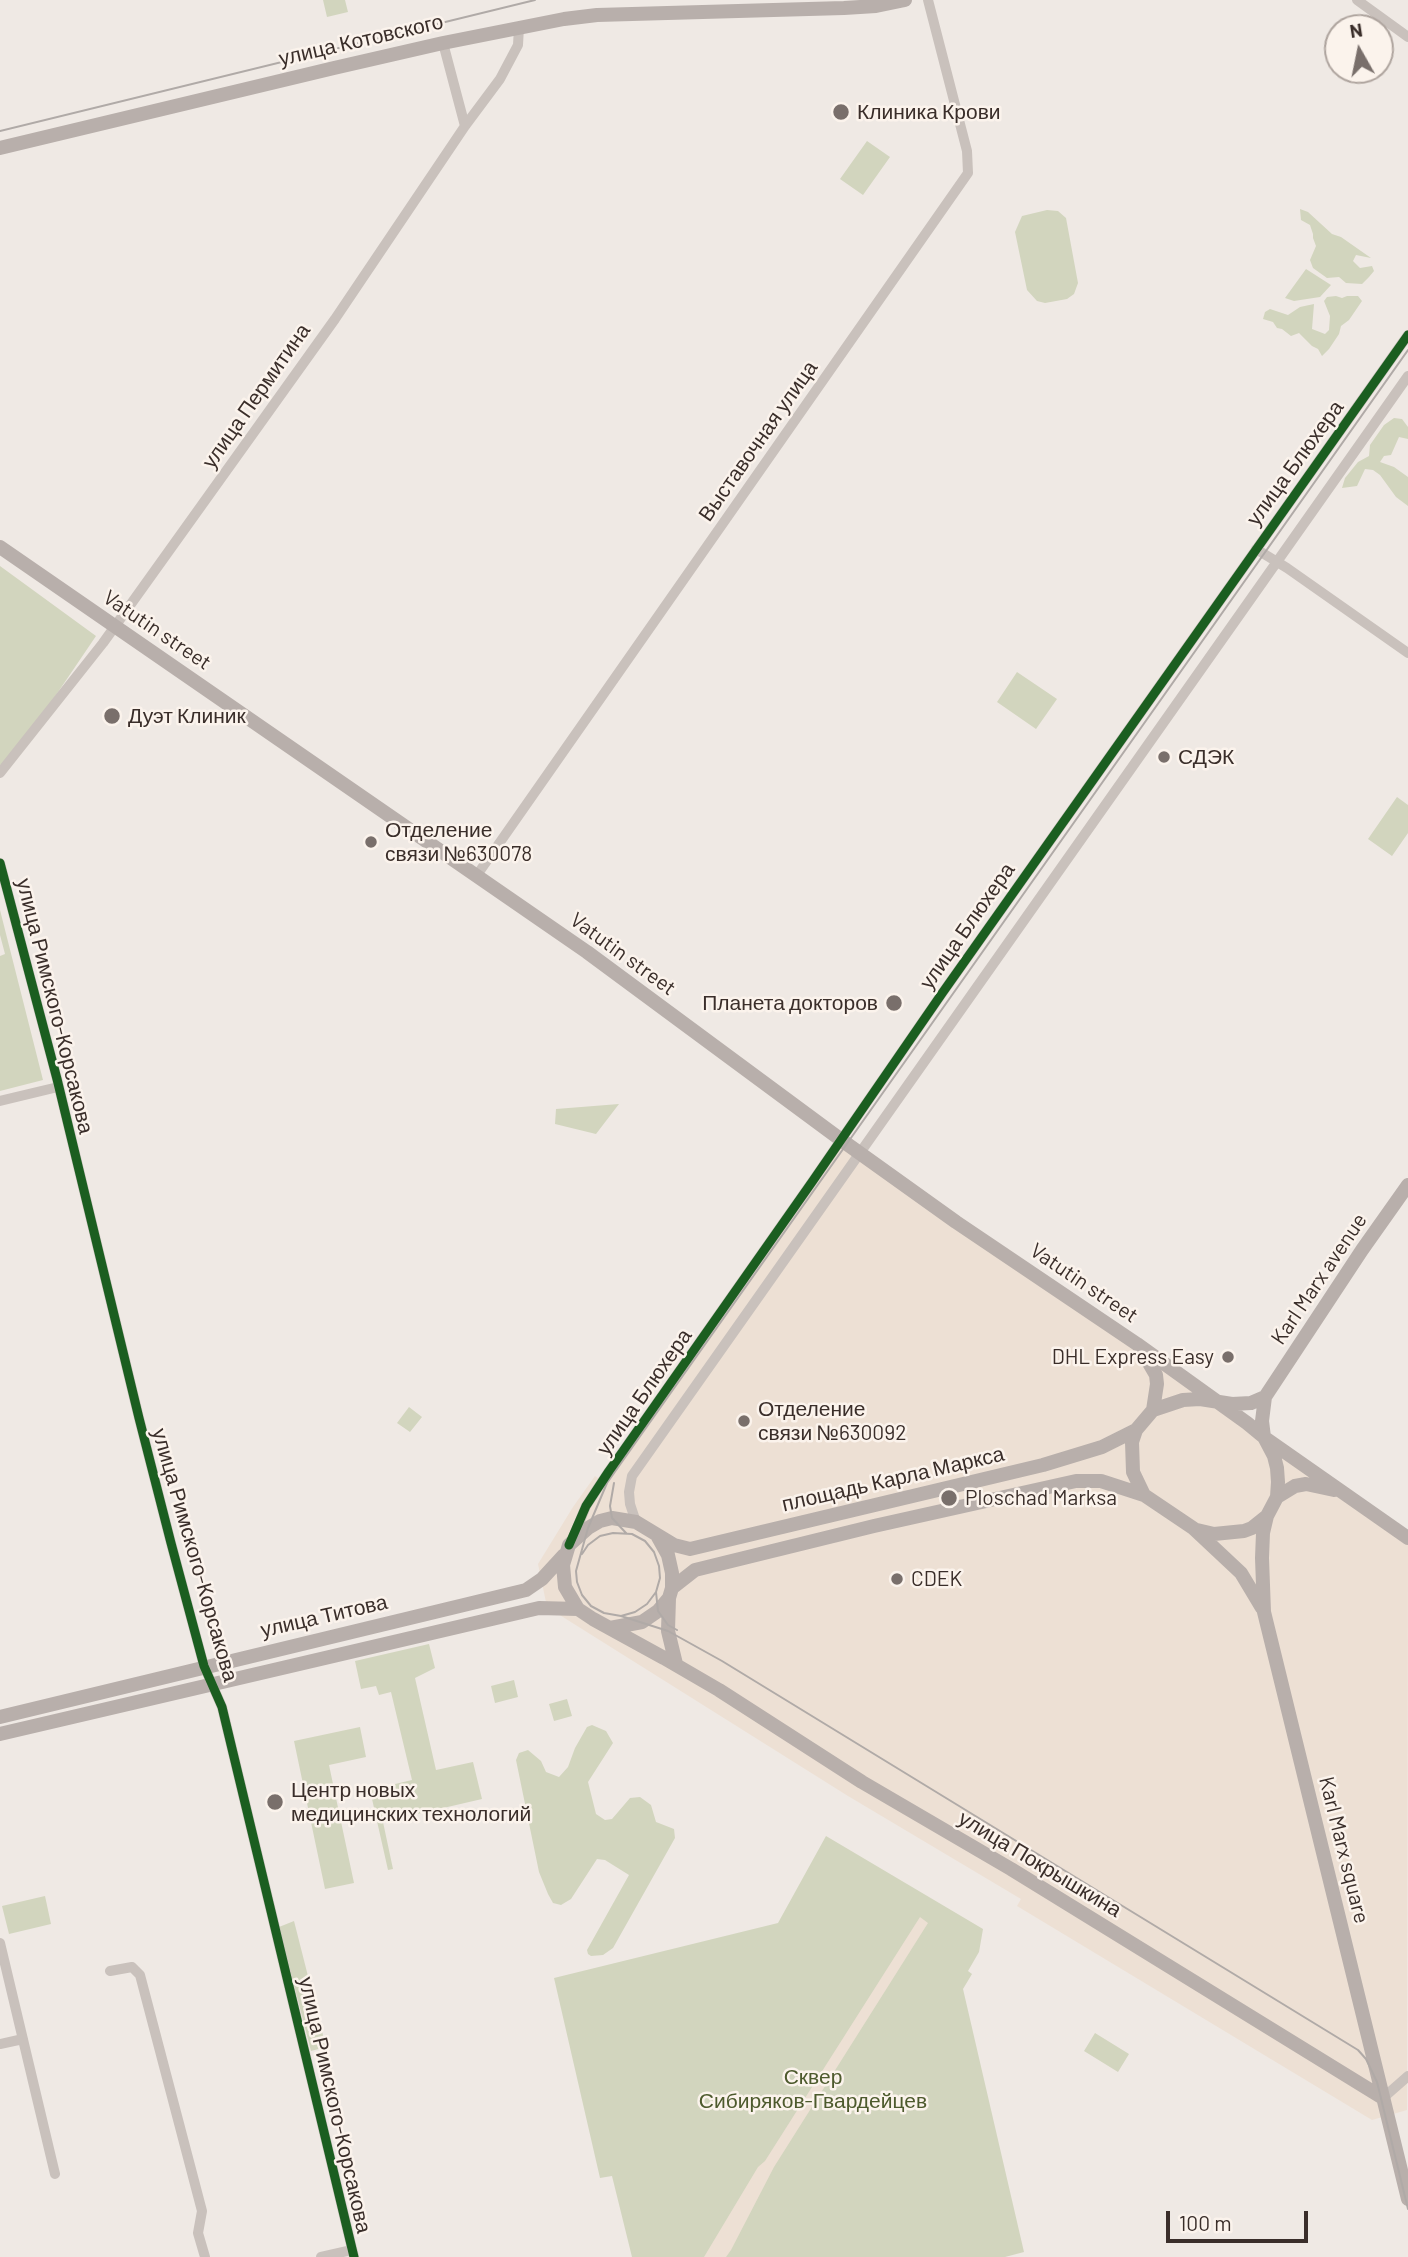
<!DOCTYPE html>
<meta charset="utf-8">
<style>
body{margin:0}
#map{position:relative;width:1408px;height:2257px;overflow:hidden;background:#efe9e4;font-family:Barlow,sans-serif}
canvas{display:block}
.north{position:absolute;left:1324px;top:14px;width:70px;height:70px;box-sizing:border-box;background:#fbf3ec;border:2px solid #aea49e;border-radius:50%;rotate:351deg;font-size:19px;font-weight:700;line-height:28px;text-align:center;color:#3a2e2a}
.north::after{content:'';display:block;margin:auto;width:24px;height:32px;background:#796f6b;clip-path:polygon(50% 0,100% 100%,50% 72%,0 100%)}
.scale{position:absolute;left:1166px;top:2211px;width:142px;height:32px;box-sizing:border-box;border:4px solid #3a2e2a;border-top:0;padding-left:9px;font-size:21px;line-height:24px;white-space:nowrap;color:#3a2e2a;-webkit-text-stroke:5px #fbf3ec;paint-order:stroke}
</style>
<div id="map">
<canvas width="1408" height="2257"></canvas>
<div class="north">N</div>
<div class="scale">100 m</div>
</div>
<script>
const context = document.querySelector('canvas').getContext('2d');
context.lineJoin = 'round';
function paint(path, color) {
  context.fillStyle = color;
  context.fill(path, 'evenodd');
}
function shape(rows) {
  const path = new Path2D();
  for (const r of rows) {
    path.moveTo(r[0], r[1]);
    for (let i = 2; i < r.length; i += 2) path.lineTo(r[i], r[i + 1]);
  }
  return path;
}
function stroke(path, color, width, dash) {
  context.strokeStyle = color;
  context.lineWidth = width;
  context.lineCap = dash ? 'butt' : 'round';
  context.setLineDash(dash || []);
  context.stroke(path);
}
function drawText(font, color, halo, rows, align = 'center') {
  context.font = font + ' Barlow,sans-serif';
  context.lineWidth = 5;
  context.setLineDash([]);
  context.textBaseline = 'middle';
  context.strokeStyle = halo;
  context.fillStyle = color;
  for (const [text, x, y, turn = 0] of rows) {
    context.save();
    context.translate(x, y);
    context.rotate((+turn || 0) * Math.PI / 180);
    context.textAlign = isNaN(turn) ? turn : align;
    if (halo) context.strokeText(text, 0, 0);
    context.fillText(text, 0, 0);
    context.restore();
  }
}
const green = shape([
 [323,0,345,0,348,12,327,17],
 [867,141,890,157,863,195,840,179],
 [1300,209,1308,212,1332,234,1341,237,1371,258,1356,255,1353,261,1360,268,1372,266,1374,271,1369,277,1362,284,1346,283,1339,277,1327,278,1313,268,1310,260,1316,246,1313,238,1313,234,1310,225,1301,220],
 [1047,210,1058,211,1066,218,1078,283,1074,294,1067,299,1045,303,1037,301,1027,290,1015,232,1022,216],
 [1306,269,1331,285,1320,297,1294,301,1285,298],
 [1336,296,1342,298,1347,296,1358,296,1362,301,1349,320,1341,326,1339,334,1329,349,1322,356,1318,349,1312,346,1299,333,1291,336,1282,329,1277,328,1273,322,1263,319,1265,312,1270,309,1288,315,1300,307,1314,304,1312,329,1325,334,1329,330,1330,316,1324,301,1327,297],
 [1394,418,1402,419,1408,427,1408,439,1399,437,1391,455,1384,456,1380,462,1394,467,1408,477,1408,506,1396,497,1380,475,1373,470,1365,469,1357,486,1342,488,1345,478,1358,462,1369,456,1370,445,1384,425],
 [0,566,96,636,10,763,0,765],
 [1017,672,1057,699,1036,729,997,702],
 [1397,797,1408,805,1408,833,1392,856,1368,839],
 [0,910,43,1080,0,1091,0,956,5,954,0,935],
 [619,1104,596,1134,555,1124,556,1109],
 [409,1407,422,1417,410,1432,397,1423],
 [429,1644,435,1668,415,1678,436,1770,473,1762,482,1799,383,1822,393,1869,388,1870,370,1790,412,1780,391,1692,379,1695,376,1686,361,1689,355,1661],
 [514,1680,518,1697,495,1703,491,1686],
 [567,1699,572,1716,554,1721,549,1704],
 [592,1725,606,1731,613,1743,588,1782,596,1814,605,1820,612,1819,630,1798,640,1797,651,1805,656,1822,674,1829,675,1838,613,1948,603,1955,591,1956,588,1954,587,1950,629,1875,605,1860,597,1859,571,1899,561,1905,553,1903,548,1894,539,1872,516,1760,519,1753,528,1750,541,1761,546,1772,559,1777,568,1767,575,1748,587,1727],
 [360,1727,366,1757,329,1765,354,1883,325,1889,294,1741],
 [826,1836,983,1929,979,1952,968,1971,972,1974,963,1989,1024,2252,1005,2257,632,2257,612,2176,600,2178,554,1978,778,1923],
 [45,1896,51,1924,9,1934,2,1906],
 [294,1921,326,2047,311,2051,279,1927],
 [1095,2033,1129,2054,1118,2072,1084,2051]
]);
const plaza = shape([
 [840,1139,1408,1538,1407,2110,1372,2120,1017,1906,1021,1899,848,1796,547,1607,538,1564,573,1507,595,1476,602,1481],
 [920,1917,928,1923,774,2167,731,2250,726,2257,704,2257,758,2167,765,2161]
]);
const minor = shape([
 [1357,0,1408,37],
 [443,43,465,126],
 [1256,549,1287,568,1408,653],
 [0,773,103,643,335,319,465,126,500,79,518,45,519,27],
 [0,863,57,1079,139,1418,171,1543,204,1666,222,1707,354,2257],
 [477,875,968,173,967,151,928,0],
 [0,1101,58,1087],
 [636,1522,630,1504,629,1492,632,1476,1408,376],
 [572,1540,586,1506,609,1471,812,1182,943,992,1408,335],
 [0,1943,55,2174],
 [110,1971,132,1967,140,1975,202,2211,198,2233,205,2257],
 [0,2044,23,2039],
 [1383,2098,1408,2076],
 [321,2257,352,2250]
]);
const major = shape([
 [0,148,334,68,443,43,564,19,597,15,844,8,876,6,905,0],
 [0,547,587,952,840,1139,956,1222,1137,1344,1247,1423,1264,1437,1274,1456,1277,1468,1278,1482,1277,1497,1267,1516,1263,1533,1262,1558,1264,1612,1408,2199],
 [1142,1351,1156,1375,1157,1384,1153,1410],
 [1136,1430,1102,1447,1043,1465,690,1549,674,1545,636,1522,612,1518,600,1521,588,1528,569,1545,563,1565,565,1587,578,1609,593,1619,664,1658,719,1690,862,1782,1011,1869,1383,2098],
 [1264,1437,1262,1421,1265,1397,1362,1250,1408,1185],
 [1265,1438,1408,1538],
 [1144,1495,1133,1472,1132,1442,1136,1430,1153,1410,1183,1400,1200,1399,1232,1404,1251,1403,1265,1397],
 [1277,1497,1295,1486,1306,1484,1334,1490],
 [1197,1530,1214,1534,1244,1531,1252,1528,1267,1516],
 [672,1588,695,1570,874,1526,1076,1481,1101,1481,1144,1495,1193,1528,1241,1573,1262,1608],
 [669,1598,668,1631,676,1664],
 [610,1628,642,1622,658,1611,669,1598,672,1588,672,1573,668,1555,658,1537],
 [0,1717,526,1590,542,1579,564,1555],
 [0,1734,539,1608,578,1609]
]);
const tram = shape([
 [0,131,535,0],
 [1408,350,607,1483,588,1528,576,1571,577,1582,582,1595,591,1606,604,1613,621,1616,668,1631,722,1661,1358,2050,1366,2059,1377,2082,1408,2209],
 [614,1483,610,1506,612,1518,626,1533],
 [582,1554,588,1545,600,1536,613,1533,632,1534,645,1541,654,1552,659,1566,660,1578,656,1592,647,1604,635,1612,621,1616],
 [656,1592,658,1611,668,1625,677,1630]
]);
const cycleway = shape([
 [0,863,57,1079,139,1418,171,1543,204,1666,222,1707,354,2257],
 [569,1545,586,1506,609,1471,812,1182,943,992,1408,335]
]);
const markers = [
 [841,112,9,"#796f6b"],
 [112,716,9,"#796f6b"],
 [1164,757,7,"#796f6b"],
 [371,842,7,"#796f6b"],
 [894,1003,9,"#796f6b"],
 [1228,1357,7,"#796f6b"],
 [744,1421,7,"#796f6b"],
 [949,1498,9,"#796f6b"],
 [897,1579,7,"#796f6b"],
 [275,1802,9,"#796f6b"]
];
const streetNames = [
 ["улица Котовского",361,40,-13],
 ["улица Пермитина",256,396,-55],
 ["Выставочная улица",758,441,-55],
 ["улица Блюхера",1295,463,-54],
 ["Vatutin street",157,630,34],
 ["улица Блюхера",967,926,-55],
 ["Vatutin street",623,954,36],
 ["улица Римского-Корсакова",55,1006,76],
 ["Karl Marx avenue",1319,1279,-56],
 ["Vatutin street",1084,1283,34],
 ["улица Блюхера",644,1392,-55],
 ["площадь Карла Маркса",893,1479,-13],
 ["улица Римского-Корсакова",195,1555,74],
 ["улица Титова",324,1616,-13],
 ["Karl Marx square",1344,1850,76],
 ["улица Покрышкина",1040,1864,31],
 ["улица Римского-Корсакова",335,2105,77]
];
const poiNames = [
 ["Клиника Крови",857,112],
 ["Дуэт Клиник",128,716],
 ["СДЭК",1178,757],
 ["Отделение",385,830],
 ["связи №630078",385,854],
 ["Планета докторов",878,1003,"right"],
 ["DHL Express Easy",1214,1357,"right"],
 ["Отделение",758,1409],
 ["связи №630092",758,1433],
 ["Ploschad Marksa",965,1498],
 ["CDEK",911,1579],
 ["Центр новых",291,1790],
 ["медицинских технологий",291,1814]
];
const parkNames = [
 ["Сквер",813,2077],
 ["Сибиряков-Гвардейцев",813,2101]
];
paint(green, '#d2d5be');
paint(plaza, '#ede0d4');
stroke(minor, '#c9c1bc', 10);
stroke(major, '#b8afab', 14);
stroke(tram, '#b0aaa7', 2);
stroke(cycleway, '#1b5e20', 9);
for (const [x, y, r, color] of markers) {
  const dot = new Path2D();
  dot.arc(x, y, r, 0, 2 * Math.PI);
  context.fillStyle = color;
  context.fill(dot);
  stroke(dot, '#fbf3ec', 2.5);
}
drawText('21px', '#3a2e2a', '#fbf3ec', streetNames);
drawText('21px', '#3a2e2a', '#fbf3ec', poiNames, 'left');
drawText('21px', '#4d5a2d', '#fbf3ec', parkNames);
</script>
